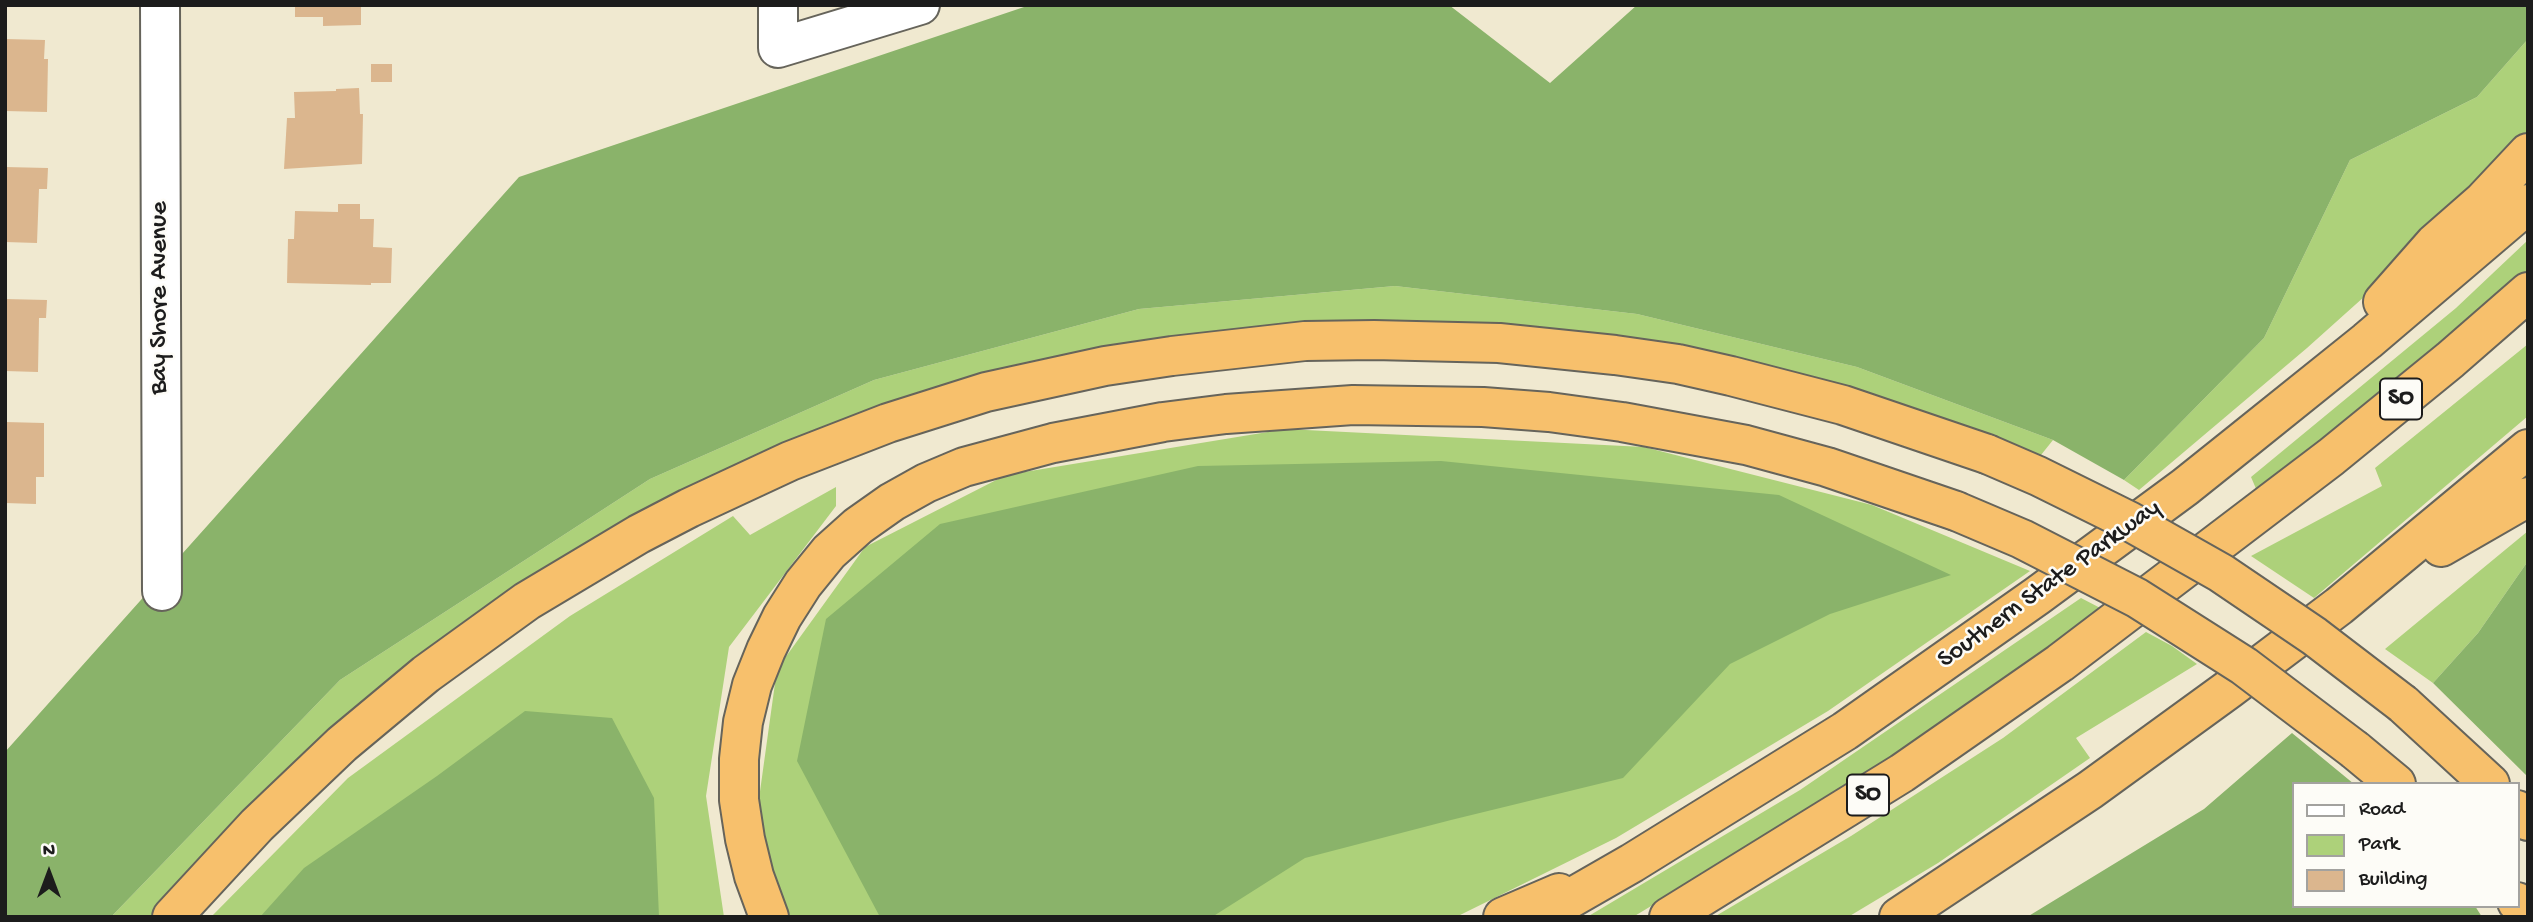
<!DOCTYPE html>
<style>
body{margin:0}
#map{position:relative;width:2533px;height:922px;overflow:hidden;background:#f0e9d0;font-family:"Gochi Hand",sans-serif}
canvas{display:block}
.frame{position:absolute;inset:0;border:7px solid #1c1c1c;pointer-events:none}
.legend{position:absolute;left:2292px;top:782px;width:228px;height:126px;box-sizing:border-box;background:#fdfcf7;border:2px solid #a3a29f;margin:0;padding:9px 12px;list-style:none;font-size:21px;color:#1c1c1c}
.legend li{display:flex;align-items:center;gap:14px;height:35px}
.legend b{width:35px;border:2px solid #a3a29f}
.north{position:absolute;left:14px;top:838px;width:70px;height:70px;-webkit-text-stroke:5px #fdfcf7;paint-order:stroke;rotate:0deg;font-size:19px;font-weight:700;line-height:28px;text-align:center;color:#1c1c1c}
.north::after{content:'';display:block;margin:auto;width:24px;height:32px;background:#1c1c1c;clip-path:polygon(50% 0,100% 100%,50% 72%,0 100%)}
</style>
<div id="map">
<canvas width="2533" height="922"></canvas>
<div class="frame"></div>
<ul class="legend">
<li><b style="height:9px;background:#fff"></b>Road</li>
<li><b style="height:19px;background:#add17a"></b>Park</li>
<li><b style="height:19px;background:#dbb68e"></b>Building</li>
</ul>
<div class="north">N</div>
</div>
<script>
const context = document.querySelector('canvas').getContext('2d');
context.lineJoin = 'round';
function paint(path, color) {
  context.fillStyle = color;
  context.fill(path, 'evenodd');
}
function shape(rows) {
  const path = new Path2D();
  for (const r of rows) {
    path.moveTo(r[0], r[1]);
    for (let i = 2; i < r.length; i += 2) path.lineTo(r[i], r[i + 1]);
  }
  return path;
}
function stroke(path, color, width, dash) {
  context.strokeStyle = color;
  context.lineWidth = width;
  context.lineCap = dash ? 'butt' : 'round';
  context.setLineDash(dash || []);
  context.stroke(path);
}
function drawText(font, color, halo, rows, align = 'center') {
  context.font = font + ' "Gochi Hand",sans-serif';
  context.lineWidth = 5;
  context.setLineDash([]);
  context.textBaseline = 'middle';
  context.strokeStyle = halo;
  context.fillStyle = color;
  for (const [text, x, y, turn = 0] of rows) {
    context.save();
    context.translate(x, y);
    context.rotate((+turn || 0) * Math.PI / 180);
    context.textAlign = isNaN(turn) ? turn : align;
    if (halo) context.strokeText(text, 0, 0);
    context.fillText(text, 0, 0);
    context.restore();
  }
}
const green = shape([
 [2528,39,2528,132,2509,167,2307,348,2139,490,2124,480,2264,338,2350,160,2477,97],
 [2528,240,2528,276,2260,498,2251,477,2456,308],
 [1395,286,1637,314,1857,367,2053,440,2037,460,1643,344,1383,320,1103,352,862,415,651,505,442,639,306,751,156,917,111,917,340,680,650,479,874,380,1139,309],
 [2528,344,2528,416,2314,598,2251,556,2382,486,2375,468],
 [1286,429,1644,447,1872,505,2030,571,1828,711,1616,838,1456,917,787,917,757,813,777,669,865,547,1006,475],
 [836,487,836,506,729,647,706,796,724,917,211,917,348,778,570,616,733,516,750,535],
 [2528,531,2528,561,2478,633,2433,683,2385,649],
 [2081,598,2108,612,1813,808,1633,917,1587,917,1800,790],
 [2146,632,2172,646,2197,664,2076,738,2090,758,1938,863,1848,917,1714,917,1851,836,2003,738]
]);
const forest = shape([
 [1030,5,1449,5,1550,83,1637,5,2528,5,2528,39,2477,97,2350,160,2264,338,2124,480,2053,440,1857,367,1637,314,1395,286,1139,309,874,380,650,479,340,680,111,917,5,917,5,752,519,177],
 [1441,461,1779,495,1951,575,1830,614,1730,664,1623,778,1451,820,1305,858,1212,917,880,917,797,761,826,619,940,524,1198,466],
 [2528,561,2528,777,2433,683,2478,633],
 [525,711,612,718,654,798,659,917,260,917,304,868,437,776],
 [2292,733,2354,784,2293,784,2293,906,2475,906,2482,917,2027,917,2204,809]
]);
const building = shape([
 [295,5,361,5,361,25,323,26,323,17,295,17],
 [5,39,45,40,44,59,48,59,47,112,5,111],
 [371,64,392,64,392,82,371,82],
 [359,88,360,114,363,114,362,164,284,169,287,118,295,118,294,92,336,91,336,89],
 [5,167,48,168,47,189,39,189,37,243,5,242],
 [338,204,360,204,360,219,374,219,373,247,392,248,391,283,371,283,371,285,287,283,288,239,294,239,295,211,338,212],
 [5,299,47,300,46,318,39,318,38,372,5,371],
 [5,422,44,423,44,477,36,477,36,504,5,503]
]);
const minor = shape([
 [160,5,162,591],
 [778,5,778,48,920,5]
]);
const highway = shape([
 [2383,302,2435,243,2483,201,2528,153],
 [2441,547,2528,497],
 [2403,704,2490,784],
 [2355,750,2396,784],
 [2517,810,2528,821],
 [2517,902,2528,913],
 [172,917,257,825,342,744,426,674,527,601,639,534,689,508,790,461,888,423,986,392,1105,366,1172,356,1305,341,1374,340,1499,343,1615,355,1678,364,1731,376,1843,405,1987,454],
 [769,917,754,876,745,839,739,800,739,759,743,722,752,685,766,650,782,617,803,584,829,552,858,526,892,502,926,483,964,467,1053,443,1163,422,1226,414,1353,405,1483,407,1549,412,1622,422,1746,445,1827,467,1956,511],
 [1503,917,1559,893],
 [1538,917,1632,863,1845,731,2037,596,2185,487,2245,439,2367,341,2528,204],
 [1669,917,1902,773,2060,663,2331,457,2450,360,2528,292],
 [1899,917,2090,790,2229,689,2339,606,2528,449]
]);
const highwayBridge = shape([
 [1987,454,2038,476,2129,521,2221,573,2314,636,2403,704],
 [1956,511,2022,539,2137,598,2244,666,2355,750]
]);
const shields = [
 [2401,399,42],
 [1868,795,42]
];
const shieldNames = [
 ["SO",2401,399],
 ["SO",1868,795]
];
const streetNames = [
 ["Bay Shore Avenue",161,298,-90],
 ["Southern State Parkway",2050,585,-36]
];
paint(green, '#add17a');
paint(forest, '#8ab36a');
paint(building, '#dbb68e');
stroke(minor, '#66645b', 42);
stroke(highway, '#66645b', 42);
stroke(minor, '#fff', 38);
stroke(highway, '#f7c06c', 38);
stroke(highwayBridge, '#66645b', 42, []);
stroke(highwayBridge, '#f7c06c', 38);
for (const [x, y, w] of shields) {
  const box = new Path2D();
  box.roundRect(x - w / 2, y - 20.5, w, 41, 5);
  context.fillStyle = '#fdfcf7';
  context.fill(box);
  stroke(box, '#1c1c1c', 2);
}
drawText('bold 24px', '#1c1c1c', null, shieldNames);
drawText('26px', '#1c1c1c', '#fdfcf7', streetNames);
</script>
